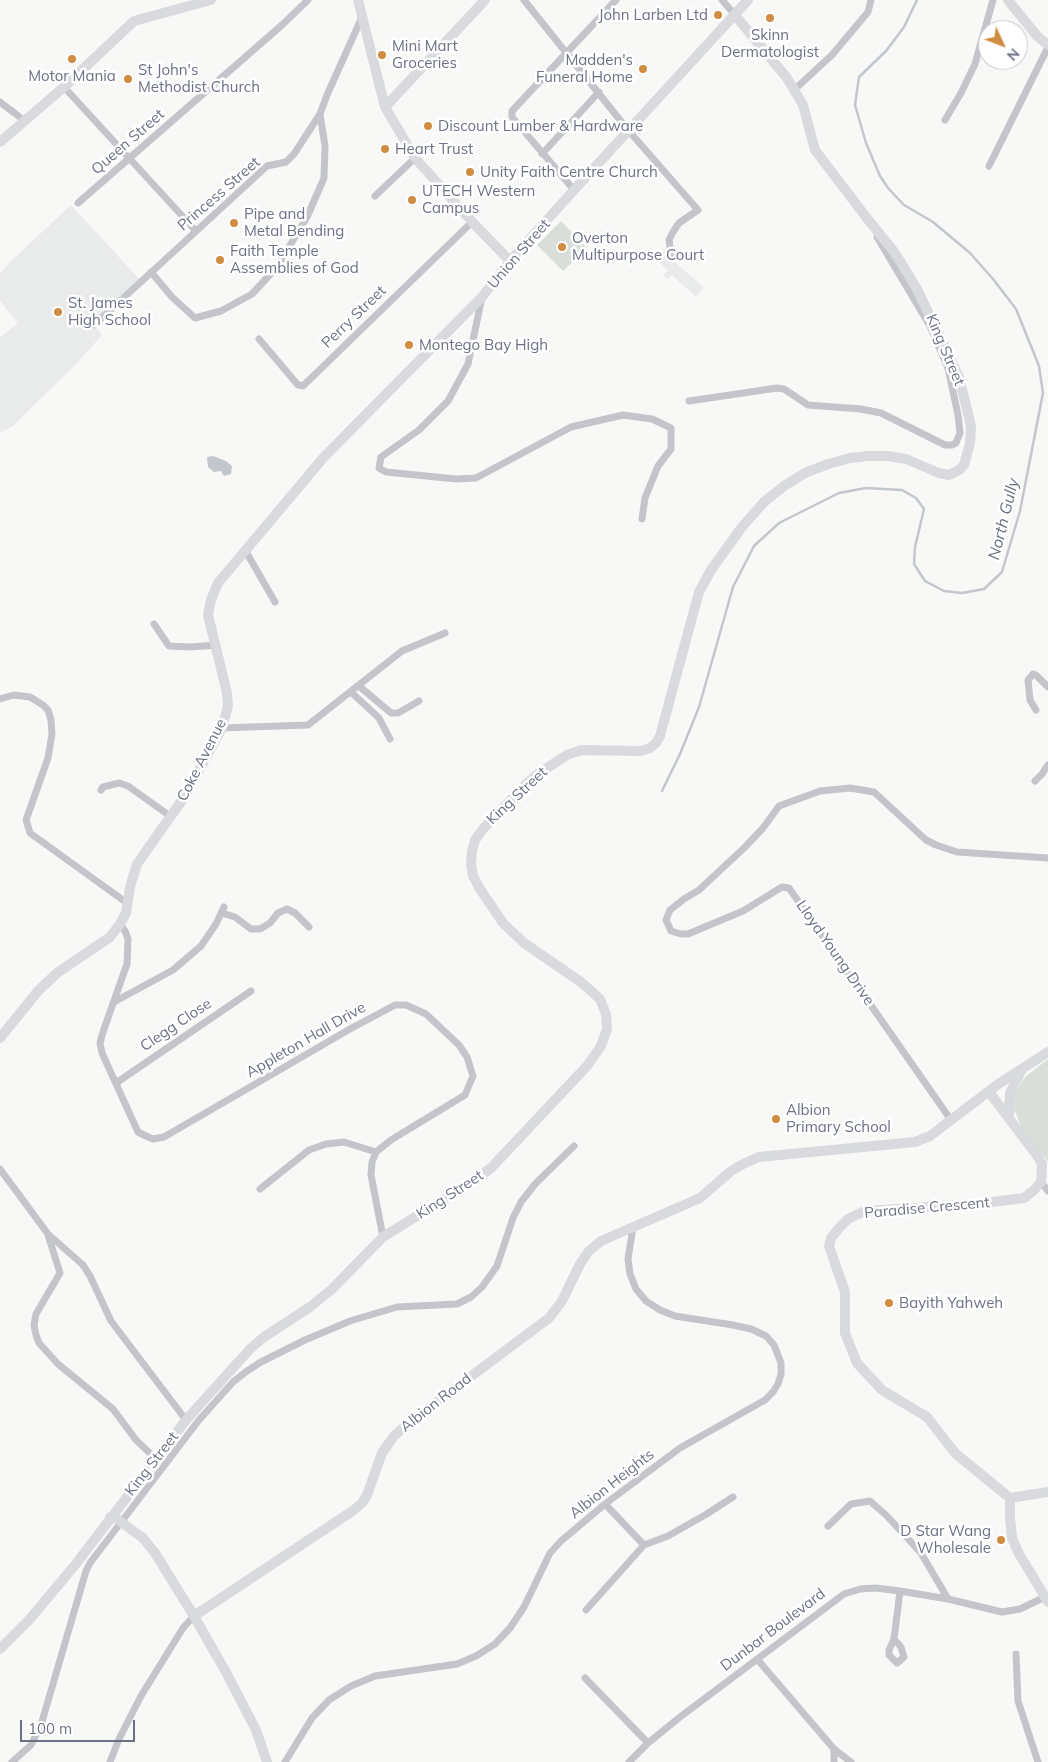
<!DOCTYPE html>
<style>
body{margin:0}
#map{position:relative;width:1048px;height:1762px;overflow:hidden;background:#f8f9f7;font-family:Mulish,sans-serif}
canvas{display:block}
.north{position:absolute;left:978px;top:20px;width:50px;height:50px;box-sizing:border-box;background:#fff;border:1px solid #c4c7ce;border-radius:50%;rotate:133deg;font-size:14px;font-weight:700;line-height:20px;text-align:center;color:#6c7284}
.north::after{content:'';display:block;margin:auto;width:18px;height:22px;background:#cf8d41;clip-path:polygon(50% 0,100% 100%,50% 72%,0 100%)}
.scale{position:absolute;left:20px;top:1720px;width:115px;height:22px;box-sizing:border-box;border:2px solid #6c7284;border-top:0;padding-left:6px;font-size:15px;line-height:18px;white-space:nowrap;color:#6c7284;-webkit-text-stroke:4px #fff;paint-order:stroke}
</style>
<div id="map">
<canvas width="1048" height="1762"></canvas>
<div class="north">N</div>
<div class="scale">100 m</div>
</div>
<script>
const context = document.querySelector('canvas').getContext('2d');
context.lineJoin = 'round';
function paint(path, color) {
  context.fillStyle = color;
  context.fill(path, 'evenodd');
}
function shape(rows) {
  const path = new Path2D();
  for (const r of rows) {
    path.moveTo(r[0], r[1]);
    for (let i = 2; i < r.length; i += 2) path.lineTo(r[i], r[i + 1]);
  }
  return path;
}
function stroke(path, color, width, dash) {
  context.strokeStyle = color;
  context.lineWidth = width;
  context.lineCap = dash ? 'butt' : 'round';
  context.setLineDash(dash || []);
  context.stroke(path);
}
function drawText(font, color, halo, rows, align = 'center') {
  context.font = font + ' Mulish,sans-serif';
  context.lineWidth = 5;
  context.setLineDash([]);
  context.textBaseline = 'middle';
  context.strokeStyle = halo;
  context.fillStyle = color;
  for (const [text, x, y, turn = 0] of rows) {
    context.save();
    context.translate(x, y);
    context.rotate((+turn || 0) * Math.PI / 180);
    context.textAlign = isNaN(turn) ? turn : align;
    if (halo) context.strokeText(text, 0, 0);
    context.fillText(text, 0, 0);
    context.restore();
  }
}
const built = shape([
 [71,205,141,281,94,325,102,335,77,363,13,426,0,433,0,337,18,323,0,301,0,274,9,263],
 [664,250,668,253,667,255,704,288,696,297,672,275,668,279,663,275,668,270,657,260]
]);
const green = shape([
 [561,221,587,248,563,271,537,245],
 [1048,1059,1048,1162,1022,1129,1014,1109,1015,1093,1025,1077]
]);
const water = shape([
 [213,456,226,461,232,466,231,474,224,476,221,471,214,472,208,467,207,457]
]);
const stream = shape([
 [662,791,680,754,699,707,733,587,754,546,779,523,839,493,866,488,902,490,916,498,924,509,915,547,914,564,925,581,944,591,962,593,984,589,1002,572,1020,511,1043,393,1039,366,1016,309,993,279,970,253,933,222,904,205,888,188,880,176,866,143,855,105,859,77,886,51,904,27,917,0]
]);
const street = shape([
 [524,0,628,130,698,210,679,223,673,232,669,240,670,247,674,254],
 [722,0,735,15],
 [64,87,196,231],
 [794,90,832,55,868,12,871,0],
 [0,102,25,121],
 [945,120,961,93,975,64,993,0],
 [542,154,599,92],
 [989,166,1048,47],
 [574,190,512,117,512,111,616,0],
 [375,196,415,158],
 [78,203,282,25,308,0],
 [151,272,172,297,195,318,221,311,252,294,277,267,307,217,324,178,325,146,320,114],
 [482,297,468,364,448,401,419,430,381,457,379,468,386,472,456,479,476,478,571,427,623,415,652,419,671,428,671,449,658,466,645,498,642,519],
 [94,325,267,166,286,162,294,154,320,114,327,95,362,17],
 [259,339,298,385,303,386,472,222],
 [689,401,777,388,784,389,808,405,861,409,881,413,945,445,952,445,956,443,960,433,958,415,948,368,930,326,877,237],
 [245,550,275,602],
 [154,624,169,646,191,647,217,645],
 [359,686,391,713,398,713,419,701],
 [351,692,379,718,390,739],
 [0,699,14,695,30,697,43,705,48,710,51,720,52,734,48,758,26,820,30,833,127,903],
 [1036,710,1030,700,1028,680,1033,674,1037,676,1048,687],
 [222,728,308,725,402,651,445,633],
 [1035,781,1042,774,1048,765],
 [101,790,103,787,119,783,128,786,170,816],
 [222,913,235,917,251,929,260,929,270,923,278,913,287,909,295,913,309,927],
 [120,924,125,931,128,939,127,964,103,1032,100,1043,102,1053,138,1132,146,1136,153,1139,164,1137,350,1029,395,1005,406,1005,426,1014,459,1045,467,1057,473,1076,465,1095,391,1140,376,1152,372,1162,371,1175,383,1237],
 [114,1002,173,970,201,946,216,924,224,907],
 [116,1083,251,991],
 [951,1120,789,888,782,887,743,911,688,934,681,934,671,931,666,920,670,910,684,899,699,890,744,848,763,828,779,806,820,791,850,788,874,792,926,840,936,845,957,852,1048,858],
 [0,1169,48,1234,83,1265,90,1276,111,1321,186,1420],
 [1041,1182,1048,1191],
 [260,1189,309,1150,326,1144,344,1142,376,1152],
 [48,1235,60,1273,36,1314,34,1325,36,1335,39,1343,58,1364,113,1409,136,1440,156,1459],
 [828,1526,851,1504,870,1501,887,1516,921,1553,948,1599],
 [644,1545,668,1536,705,1515,733,1497],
 [586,1610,644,1545,605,1504],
 [894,1639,901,1647,904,1657,897,1663,889,1655,889,1650,894,1639,900,1591],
 [1016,1654,1018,1701,1038,1762],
 [757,1659,834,1749,851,1762],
 [585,1678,648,1743],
 [834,1749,834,1762],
 [12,1762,31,1745,41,1725,86,1571,90,1563,199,1420,233,1382,247,1371,261,1362,305,1340,350,1321,397,1307,457,1304,471,1297,482,1287,497,1266,513,1218,521,1202,536,1183,574,1146],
 [110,1762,119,1739,141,1696,183,1628,194,1616],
 [285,1762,312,1718,329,1700,351,1686,375,1676,457,1664,476,1656,495,1644,510,1628,524,1607,550,1553,561,1541,605,1504,680,1448,765,1400,773,1392,778,1384,781,1374,781,1363,774,1345,766,1336,751,1329,733,1325,675,1316,660,1310,646,1301,636,1289,630,1274,628,1259,633,1227],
 [629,1762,648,1743,680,1717,844,1594,860,1589,876,1588,900,1591,948,1599,1002,1612,1020,1609,1045,1597]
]);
const secondary = shape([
 [358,0,385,107,415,158,476,226,510,261],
 [1008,0,1037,36,1048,45],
 [385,107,485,0],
 [0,142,64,87,134,21,211,0],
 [0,1038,38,991,57,973,110,937,120,924,126,913,130,887,137,864,185,796,222,728,228,706,227,693,208,615,211,600,218,583,324,457,482,297,510,261,574,190,748,0],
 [989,1092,1036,1154,1042,1164,1041,1182,1033,1191,1024,1198,976,1204,865,1211,848,1219,840,1227,831,1238,829,1246,845,1292,845,1333,857,1363,882,1390,927,1417,956,1454,1010,1498,1048,1492],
 [1009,1117,1010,1093,1021,1071],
 [1010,1498,1010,1518,1012,1538,1018,1552,1048,1602],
 [110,1517,117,1519,143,1538,155,1553,194,1616,227,1674,256,1730,267,1762],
 [194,1616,354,1510,362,1503,367,1495,382,1453,394,1436,410,1422,549,1318,562,1301,580,1264,589,1251,601,1241,700,1198,731,1171,745,1163,759,1157,915,1142,930,1136,997,1085,1048,1052],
 [0,1649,29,1620,75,1565,186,1420,250,1349,264,1337,310,1307,332,1289,383,1237,478,1178,491,1168,587,1066,601,1046,607,1029,606,1014,600,999,581,982,524,943,503,923,480,889,473,876,471,864,472,851,475,840,483,829,524,786,538,774,567,755,581,750,641,751,650,748,656,743,660,736,699,592,711,570,742,527,764,502,784,486,805,473,828,464,850,458,868,456,888,456,906,459,939,473,949,475,959,470,964,465,970,443,971,426,959,377,917,289,895,253,866,217,815,150,803,105,787,78,735,15]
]);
const markers = [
 [718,15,5,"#cf8d41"],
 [770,18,5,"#cf8d41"],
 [382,55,5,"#cf8d41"],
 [72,59,5,"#cf8d41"],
 [643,69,5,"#cf8d41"],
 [128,79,5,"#cf8d41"],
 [428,126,5,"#cf8d41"],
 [385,149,5,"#cf8d41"],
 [470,172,5,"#cf8d41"],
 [412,200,5,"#cf8d41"],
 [234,223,5,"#cf8d41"],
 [562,247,5,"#cf8d41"],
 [220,260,5,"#cf8d41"],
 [58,312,5,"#cf8d41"],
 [409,345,5,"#cf8d41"],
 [776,1119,5,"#cf8d41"],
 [889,1303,5,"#cf8d41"],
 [1001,1540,5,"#cf8d41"]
];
const poiNames = [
 ["John Larben Ltd",708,15,"right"],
 ["Skinn",770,35,"center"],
 ["Dermatologist",770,52,"center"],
 ["Mini Mart",392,46],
 ["Groceries",392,63],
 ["Madden's",633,60,"right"],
 ["Funeral Home",633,77,"right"],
 ["St John's",138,70],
 ["Methodist Church",138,87],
 ["Motor Mania",72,76,"center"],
 ["Discount Lumber & Hardware",438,126],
 ["Heart Trust",395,149],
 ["Unity Faith Centre Church",480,172],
 ["UTECH Western",422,191],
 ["Campus",422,208],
 ["Pipe and",244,214],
 ["Metal Bending",244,231],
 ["Overton",572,238],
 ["Multipurpose Court",572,255],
 ["Faith Temple",230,251],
 ["Assemblies of God",230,268],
 ["St. James",68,303],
 ["High School",68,320],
 ["Montego Bay High",419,345],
 ["Albion",786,1110],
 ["Primary School",786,1127],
 ["Bayith Yahweh",899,1303],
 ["D Star Wang",991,1531,"right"],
 ["Wholesale",991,1548,"right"]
];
const streetNames = [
 ["Queen Street",128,142,-41],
 ["Princess Street",219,194,-41],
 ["Union Street",519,254,-49],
 ["Perry Street",354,317,-44],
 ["King Street",945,350,67],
 ["Coke Avenue",202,760,-63],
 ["King Street",517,796,-43],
 ["Lloyd Young Drive",835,953,55],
 ["Clegg Close",176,1025,-34],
 ["Appleton Hall Drive",306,1040,-30],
 ["King Street",450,1195,-33],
 ["Paradise Crescent",927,1208,-5],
 ["Albion Road",436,1403,-38],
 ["King Street",152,1464,-52],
 ["Albion Heights",612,1484,-38],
 ["Dunbar Boulevard",773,1630,-37]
];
const waterNames = [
 ["North Gully",1004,519,-76]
];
paint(built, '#e9eaea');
paint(green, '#d9dfd8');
paint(water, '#c2c6cd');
stroke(stream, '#c2c6cd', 2.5);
stroke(street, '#c3c5ca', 7);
stroke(secondary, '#d9dade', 10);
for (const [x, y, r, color] of markers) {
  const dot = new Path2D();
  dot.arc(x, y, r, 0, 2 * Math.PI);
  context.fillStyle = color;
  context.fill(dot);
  stroke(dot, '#fff', 2);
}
drawText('15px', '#6c7284', '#fff', poiNames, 'left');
drawText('15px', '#6c7284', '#fff', streetNames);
drawText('italic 16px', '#67727f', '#fff', waterNames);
</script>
